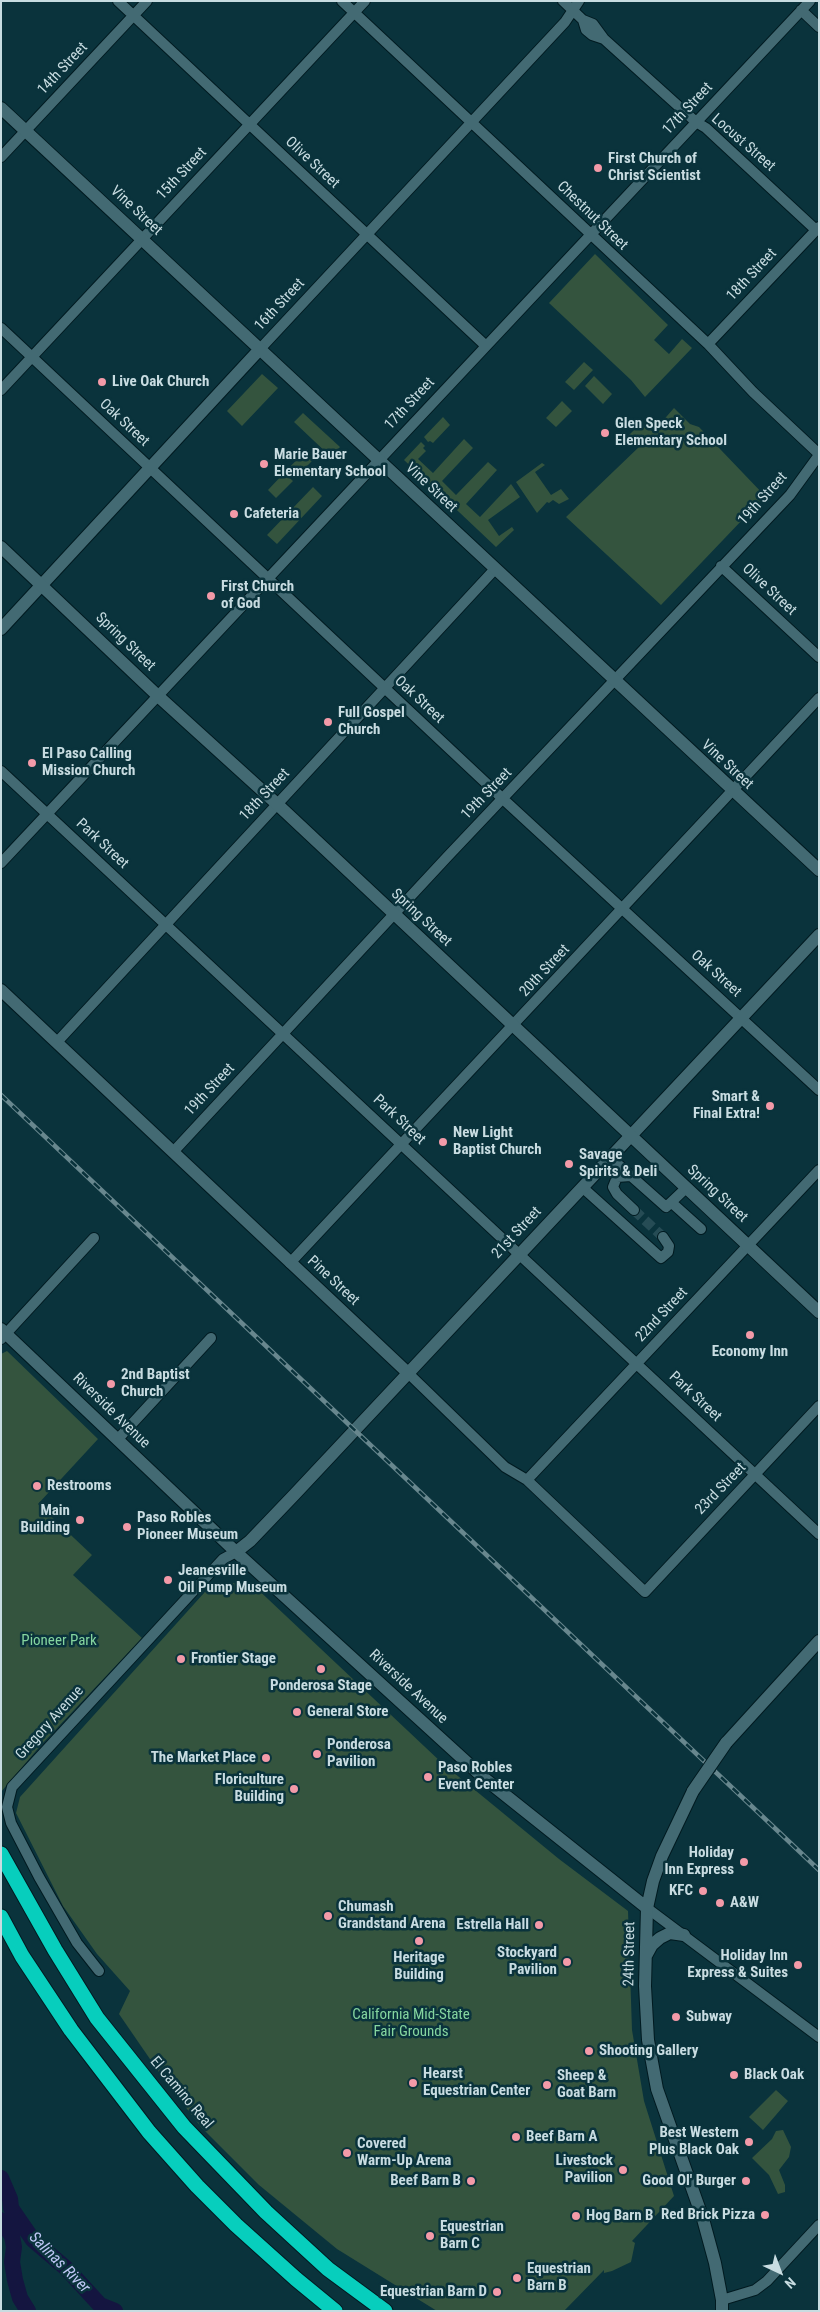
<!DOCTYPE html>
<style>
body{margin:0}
#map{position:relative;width:820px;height:2312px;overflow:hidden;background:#0a333c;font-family:"Roboto Condensed",sans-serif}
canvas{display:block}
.frame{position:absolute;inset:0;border:2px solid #c8dce1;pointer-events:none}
.north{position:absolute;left:755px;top:2247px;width:50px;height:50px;-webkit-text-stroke:4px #0a333c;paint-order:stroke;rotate:137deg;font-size:14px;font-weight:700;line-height:20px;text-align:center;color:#c8dce1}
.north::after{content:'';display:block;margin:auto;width:18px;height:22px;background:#c8dce1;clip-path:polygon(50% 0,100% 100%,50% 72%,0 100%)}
</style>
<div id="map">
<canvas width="820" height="2312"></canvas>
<div class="frame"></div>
<div class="north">N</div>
</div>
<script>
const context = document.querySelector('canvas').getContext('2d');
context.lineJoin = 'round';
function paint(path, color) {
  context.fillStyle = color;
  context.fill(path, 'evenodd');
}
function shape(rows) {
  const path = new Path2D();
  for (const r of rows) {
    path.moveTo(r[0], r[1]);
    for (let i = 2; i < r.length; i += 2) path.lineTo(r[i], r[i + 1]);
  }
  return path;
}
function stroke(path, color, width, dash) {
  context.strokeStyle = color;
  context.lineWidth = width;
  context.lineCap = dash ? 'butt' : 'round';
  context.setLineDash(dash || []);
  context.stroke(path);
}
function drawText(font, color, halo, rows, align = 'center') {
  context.font = font + ' "Roboto Condensed",sans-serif';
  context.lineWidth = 5;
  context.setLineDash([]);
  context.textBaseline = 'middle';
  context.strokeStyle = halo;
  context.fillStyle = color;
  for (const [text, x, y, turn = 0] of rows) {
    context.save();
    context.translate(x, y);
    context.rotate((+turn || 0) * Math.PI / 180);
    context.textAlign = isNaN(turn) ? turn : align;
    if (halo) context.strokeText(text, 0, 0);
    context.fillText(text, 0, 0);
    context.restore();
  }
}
const green = shape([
 [595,254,668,325,654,340,669,354,682,339,692,348,645,397,631,380,549,303],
 [584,362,593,370,574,390,565,382],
 [262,374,278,388,242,426,227,411],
 [594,376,612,394,603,404,585,386],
 [562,401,572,411,556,427,546,418],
 [674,408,690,424,699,427,765,496,661,605,566,517,640,446,629,435,642,422,653,432],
 [303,413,340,447,331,457,294,422],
 [443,417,450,425,433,443,430,441,428,442,424,437],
 [464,439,473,448,442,481,456,495,488,462,497,470,466,504,480,517,511,484,520,497,488,520,499,536,512,527,514,530,496,547,404,460,421,442,425,446,423,448,426,451,418,459,433,473],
 [307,449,316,457,296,477,287,470],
 [542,463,545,465,535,472,551,495,561,489,569,499,559,504,553,500,549,503,547,502,537,513,516,482],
 [284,473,293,481,276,498,268,490],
 [313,487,322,496,277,544,267,535],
 [7,1351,98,1439,38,1504,92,1555,73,1575,142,1638,41,1745,1,1792,1,1354],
 [213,1583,251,1583,442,1763,559,1859,628,1911,632,2030,644,2101,674,2196,632,2241,635,2243,631,2262,612,2271,604,2273,604,2270,564,2311,437,2311,337,2249,259,2185,201,2127,163,2078,119,2014,130,1991,97,1954,63,1906,16,1813,20,1797],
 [776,2090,788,2101,763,2130,749,2117],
 [783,2130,791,2147,789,2157,779,2170,785,2185,785,2192,778,2194,769,2175,752,2158,772,2139,776,2131]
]);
const river = shape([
 [1,2178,10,2199,11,2208,33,2240,67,2269,100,2305,115,2311],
 [1,2220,12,2236,14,2247,12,2262,15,2280,20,2298,28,2311]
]);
const minorTunnel = shape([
 [634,1210,663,1237]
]);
const minor = shape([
 [118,1,486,346],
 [342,1,708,344,753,392,819,454],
 [563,1,583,20,593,24,604,39,696,122,706,128,816,230],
 [801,10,819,27],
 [583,20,586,30,592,35,604,39],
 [1,157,147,1],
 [1,328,503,799,819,1090],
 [708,344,819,227],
 [260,349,565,22,579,1],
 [1,390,365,1],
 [721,566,819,657],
 [1,771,819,1534],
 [1,863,810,1],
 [58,1041,495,569],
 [174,1151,448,856,790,495,819,455],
 [610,1157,631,1176],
 [582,1187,661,1258,668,1252,669,1246,663,1237],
 [672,1203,701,1229],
 [634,1210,617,1194,613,1187,617,1177,631,1176,666,1207,686,1188],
 [290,1263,819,698],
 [1,1339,94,1238],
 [408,1373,505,1467,527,1480,645,1592,819,1406],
 [118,1439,211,1338],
 [527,1480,819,1170],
 [647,1908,819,2037],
 [99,1971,77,1943,39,1877,11,1823,7,1807,12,1787,223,1559,236,1552],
 [722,2300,755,2290,767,2281,819,2225]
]);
const tertiary = shape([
 [1,108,819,870],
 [1,629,260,349],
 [1,990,408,1373],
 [236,1552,250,1541,294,1495,819,935]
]);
const secondary = shape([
 [1,547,158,696,277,804,819,1312],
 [1,1329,236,1552,485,1779,647,1908],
 [726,1743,819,1641],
 [693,1791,662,1856,653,1881,647,1908,645,1986,648,2040,657,2089,703,2219,715,2263,722,2300,722,2311],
 [646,1956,652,1945,660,1938,670,1933,684,1935]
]);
const motorway = shape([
 [1,1854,55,1950,97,2018,184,2127,266,2212,328,2269,385,2311],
 [1,1917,22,1956,71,2030,149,2132,197,2186,236,2225,296,2279,335,2311]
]);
const rail = shape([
 [1,1095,819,1870]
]);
const secondaryBridge = shape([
 [693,1791,726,1743]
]);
const markers = [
 [598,168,5,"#f39aa8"],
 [102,382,5,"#f39aa8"],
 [605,433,5,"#f39aa8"],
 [264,464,5,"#f39aa8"],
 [234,514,5,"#f39aa8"],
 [211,596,5,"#f39aa8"],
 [328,722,5,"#f39aa8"],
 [32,763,5,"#f39aa8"],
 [770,1106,5,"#f39aa8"],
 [443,1142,5,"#f39aa8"],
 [569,1164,5,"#f39aa8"],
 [750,1335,5,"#f39aa8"],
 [111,1384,5,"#f39aa8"],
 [37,1486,5,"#f39aa8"],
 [80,1520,5,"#f39aa8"],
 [127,1527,5,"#f39aa8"],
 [168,1580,5,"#f39aa8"],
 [181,1659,5,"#f39aa8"],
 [321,1669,5,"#f39aa8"],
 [297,1712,5,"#f39aa8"],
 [317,1754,5,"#f39aa8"],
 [266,1758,5,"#f39aa8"],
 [428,1777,5,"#f39aa8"],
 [294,1789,5,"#f39aa8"],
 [744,1862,5,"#f39aa8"],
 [703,1891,5,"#f39aa8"],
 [720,1903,5,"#f39aa8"],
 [328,1916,5,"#f39aa8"],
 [539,1925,5,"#f39aa8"],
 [419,1941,5,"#f39aa8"],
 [567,1962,5,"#f39aa8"],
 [798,1965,5,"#f39aa8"],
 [676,2017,5,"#f39aa8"],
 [589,2051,5,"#f39aa8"],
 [734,2075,5,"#f39aa8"],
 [413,2083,5,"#f39aa8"],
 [547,2085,5,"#f39aa8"],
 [516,2137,5,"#f39aa8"],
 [749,2142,5,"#f39aa8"],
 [347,2153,5,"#f39aa8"],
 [623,2170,5,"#f39aa8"],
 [471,2181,5,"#f39aa8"],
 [746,2181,5,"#f39aa8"],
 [765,2215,5,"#f39aa8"],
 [576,2216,5,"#f39aa8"],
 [430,2236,5,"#f39aa8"],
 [517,2278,5,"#f39aa8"],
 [497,2292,5,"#f39aa8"]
];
const streetNames = [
 ["14th Street",63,69,-47],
 ["17th Street",688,109,-47],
 ["Locust Street",743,143,41],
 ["Olive Street",312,163,43],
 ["15th Street",182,174,-47],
 ["Vine Street",136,211,43],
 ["Chestnut Street",592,216,44],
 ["18th Street",752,275,-47],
 ["16th Street",280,305,-47],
 ["17th Street",410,404,-47],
 ["Oak Street",124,423,43],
 ["Vine Street",431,488,43],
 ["19th Street",763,499,-48],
 ["Olive Street",769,590,43],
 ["Spring Street",125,642,44],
 ["Oak Street",419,700,43],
 ["Vine Street",727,765,43],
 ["19th Street",487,794,-46],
 ["18th Street",265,795,-47],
 ["Park Street",102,844,43],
 ["Spring Street",421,918,43],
 ["20th Street",545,971,-47],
 ["Oak Street",716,974,42],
 ["19th Street",210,1090,-47],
 ["Park Street",399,1120,43],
 ["Spring Street",717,1194,43],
 ["21st Street",517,1233,-47],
 ["Pine Street",333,1281,43],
 ["22nd Street",662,1315,-47],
 ["Park Street",695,1397,43],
 ["Riverside Avenue",111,1411,44],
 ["23rd Street",721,1489,-46],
 ["Riverside Avenue",408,1687,43],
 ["Gregory Avenue",50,1723,-48],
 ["24th Street",630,1954,-89],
 ["El Camino Real",181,2093,50]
];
const poiNames = [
 ["First Church of",608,159],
 ["Christ Scientist",608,176],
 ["Live Oak Church",112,382],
 ["Glen Speck",615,424],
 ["Elementary School",615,441],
 ["Marie Bauer",274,455],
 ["Elementary School",274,472],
 ["Cafeteria",244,514],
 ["First Church",221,587],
 ["of God",221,604],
 ["Full Gospel",338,713],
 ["Church",338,730],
 ["El Paso Calling",42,754],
 ["Mission Church",42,771],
 ["Smart &",760,1097,"right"],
 ["Final Extra!",760,1114,"right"],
 ["New Light",453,1133],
 ["Baptist Church",453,1150],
 ["Savage",579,1155],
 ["Spirits & Deli",579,1172],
 ["Economy Inn",750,1352,"center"],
 ["2nd Baptist",121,1375],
 ["Church",121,1392],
 ["Restrooms",47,1486],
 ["Main",70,1511,"right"],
 ["Building",70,1528,"right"],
 ["Paso Robles",137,1518],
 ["Pioneer Museum",137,1535],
 ["Jeanesville",178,1571],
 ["Oil Pump Museum",178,1588],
 ["Frontier Stage",191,1659],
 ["Ponderosa Stage",321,1686,"center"],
 ["General Store",307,1712],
 ["Ponderosa",327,1745],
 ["Pavilion",327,1762],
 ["The Market Place",256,1758,"right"],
 ["Paso Robles",438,1768],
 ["Event Center",438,1785],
 ["Floriculture",284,1780,"right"],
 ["Building",284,1797,"right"],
 ["Holiday",734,1853,"right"],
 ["Inn Express",734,1870,"right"],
 ["KFC",693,1891,"right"],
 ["A&W",730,1903],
 ["Chumash",338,1907],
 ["Grandstand Arena",338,1924],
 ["Estrella Hall",529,1925,"right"],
 ["Stockyard",557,1953,"right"],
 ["Pavilion",557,1970,"right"],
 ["Holiday Inn",788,1956,"right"],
 ["Express & Suites",788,1973,"right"],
 ["Heritage",419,1958,"center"],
 ["Building",419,1975,"center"],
 ["Subway",686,2017],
 ["Shooting Gallery",599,2051],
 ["Hearst",423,2074],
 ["Equestrian Center",423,2091],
 ["Black Oak",744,2075],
 ["Sheep &",557,2076],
 ["Goat Barn",557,2093],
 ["Best Western",739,2133,"right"],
 ["Plus Black Oak",739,2150,"right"],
 ["Beef Barn A",526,2137],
 ["Covered",357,2144],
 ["Warm-Up Arena",357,2161],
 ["Livestock",613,2161,"right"],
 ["Pavilion",613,2178,"right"],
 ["Beef Barn B",461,2181,"right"],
 ["Good Ol' Burger",736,2181,"right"],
 ["Red Brick Pizza",755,2215,"right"],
 ["Hog Barn B",586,2216],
 ["Equestrian",440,2227],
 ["Barn C",440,2244],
 ["Equestrian",527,2269],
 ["Barn B",527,2286],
 ["Equestrian Barn D",487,2292,"right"]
];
const parkNames = [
 ["Pioneer Park",59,1641],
 ["California Mid-State",411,2015],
 ["Fair Grounds",411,2032]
];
const waterNames = [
 ["Salinas River",59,2263,45]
];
paint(green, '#34543e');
stroke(river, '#141540', 16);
stroke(minorTunnel, '#264c55', 10, [10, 5]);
stroke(minor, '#001a20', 12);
stroke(tertiary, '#001a20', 14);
stroke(secondary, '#001a20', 14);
stroke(motorway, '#001a20', 17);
stroke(minor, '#436a73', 10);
stroke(tertiary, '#436a73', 12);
stroke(secondary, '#436a73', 12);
stroke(motorway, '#07cebd', 15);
stroke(rail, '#68878e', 4.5);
stroke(rail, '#0a333c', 2.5, [8]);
stroke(secondaryBridge, '#001a20', 14, []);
stroke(secondaryBridge, '#436a73', 12);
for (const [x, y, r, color] of markers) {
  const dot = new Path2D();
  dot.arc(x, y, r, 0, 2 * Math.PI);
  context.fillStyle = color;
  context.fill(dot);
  stroke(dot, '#0a333c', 2);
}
drawText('15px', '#c8dce1', '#0a333c', streetNames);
drawText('bold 15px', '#c8dce1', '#0a333c', poiNames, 'left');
drawText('15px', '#85d59f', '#0a333c', parkNames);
drawText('italic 16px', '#bfc7f5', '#0a333c', waterNames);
</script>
